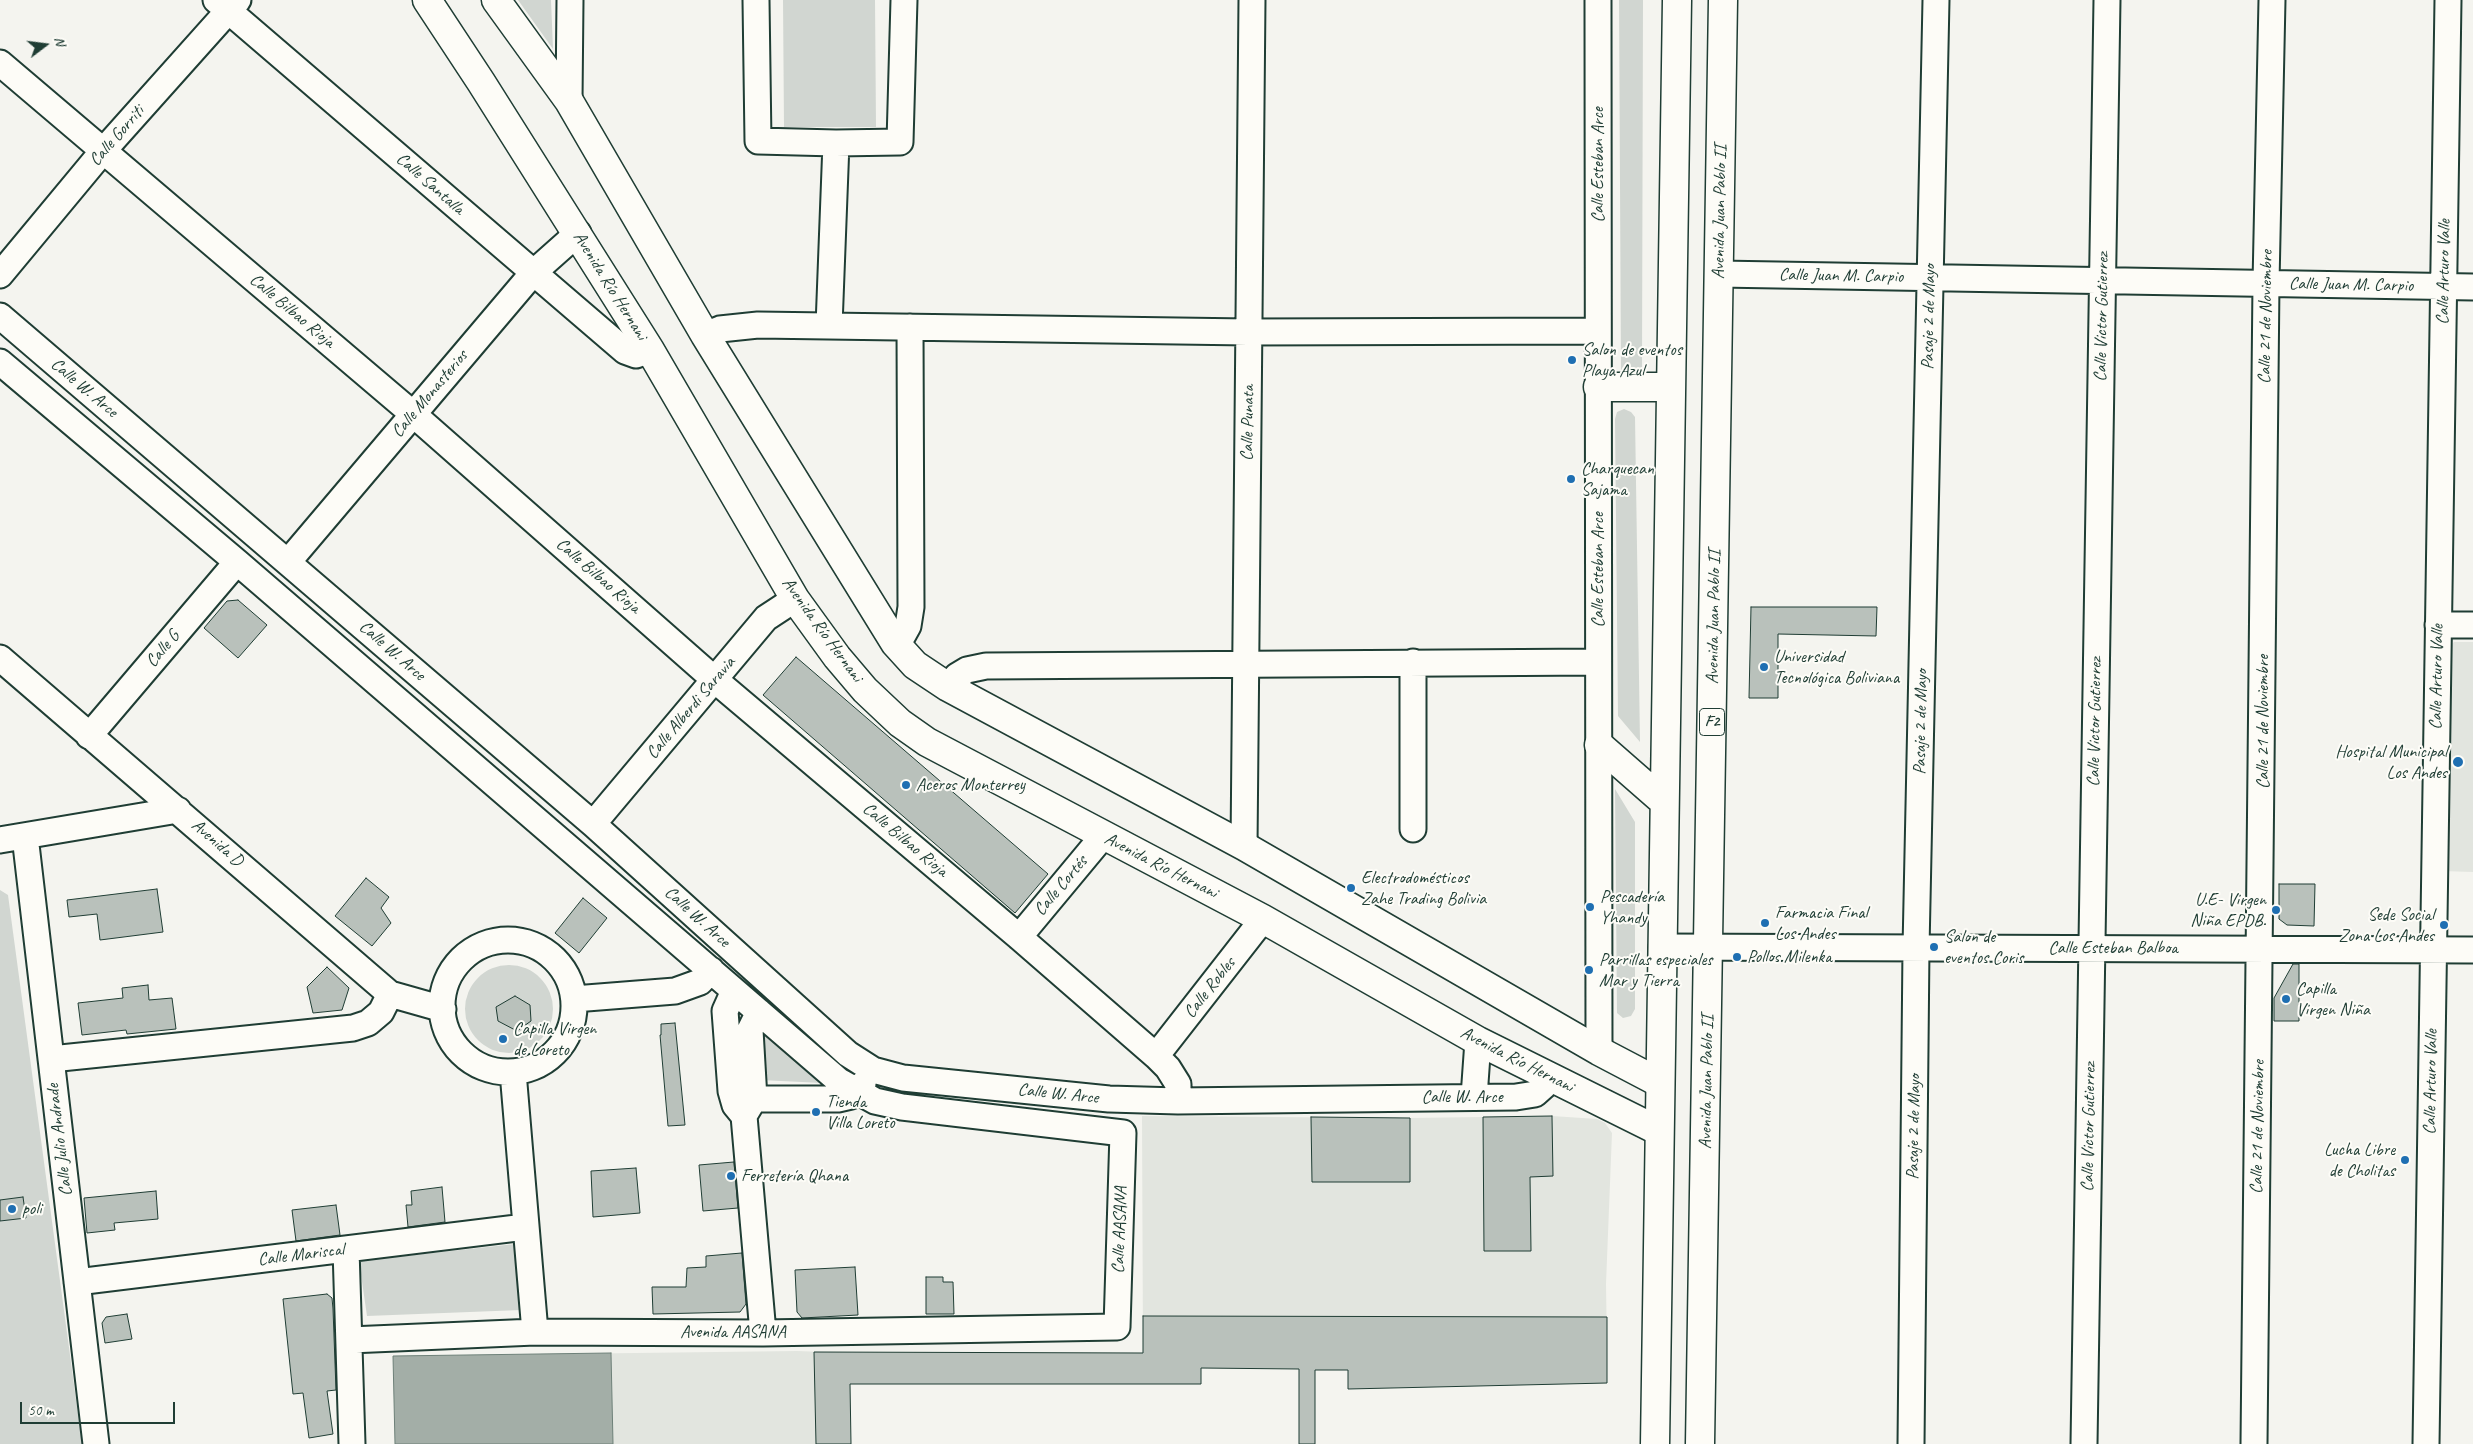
<!DOCTYPE html>
<meta charset="utf-8">
<style>
body{margin:0}
#map{position:relative;width:2473px;height:1444px;overflow:hidden;background:#f4f4ef;font-family:Caveat,sans-serif}
canvas{display:block}
.north{position:absolute;left:20px;top:20px;width:50px;height:50px;-webkit-text-stroke:4px #fdfcf7;paint-order:stroke;rotate:75deg;font-size:14px;font-weight:700;line-height:20px;text-align:center;color:#1f3d34}
.north::after{content:'';display:block;margin:auto;width:18px;height:22px;background:#1f3d34;clip-path:polygon(50% 0,100% 100%,50% 72%,0 100%)}
.scale{position:absolute;left:20px;top:1402px;width:155px;height:22px;box-sizing:border-box;border:2px solid #1f3d34;border-top:0;padding-left:6px;font-size:15px;line-height:18px;white-space:nowrap;color:#1f3d34;-webkit-text-stroke:4px #fdfcf7;paint-order:stroke}
</style>
<div id="map">
<canvas width="2473" height="1444"></canvas>
<div class="north">N</div>
<div class="scale">50 m</div>
</div>
<script>
const context = document.querySelector('canvas').getContext('2d');
context.lineJoin = 'round';
function paint(path, color) {
  context.fillStyle = color;
  context.fill(path, 'evenodd');
}
function shape(rows) {
  const path = new Path2D();
  for (const r of rows) {
    if (r.length === 3) {
      path.moveTo(r[0] + r[2], r[1]);
      path.arc(r[0], r[1], r[2], 0, 2 * Math.PI);
      continue;
    }
    path.moveTo(r[0], r[1]);
    for (let i = 2; i < r.length; i += 2) path.lineTo(r[i], r[i + 1]);
  }
  return path;
}
function stroke(path, color, width, dash) {
  context.strokeStyle = color;
  context.lineWidth = width;
  context.lineCap = dash ? 'butt' : 'round';
  context.setLineDash(dash || []);
  context.stroke(path);
}
function drawText(font, color, halo, rows, align = 'center') {
  context.font = font + ' Caveat,sans-serif';
  context.lineWidth = 4;
  context.setLineDash([]);
  context.textBaseline = 'middle';
  context.strokeStyle = halo;
  context.fillStyle = color;
  for (const [text, x, y, turn = 0] of rows) {
    context.save();
    context.translate(x, y);
    context.rotate((+turn || 0) * Math.PI / 180);
    context.textAlign = isNaN(turn) ? turn : align;
    if (halo) context.strokeText(text, 0, 0);
    context.fillText(text, 0, 0);
    context.restore();
  }
}
const built = shape([
 [2454,642,2473,642,2473,872,2441,871,2444,652],
 [1142,1116,1410,1118,1552,1116,1597,1119,1605,1123,1612,1133,1606,1284,1607,1351,1143,1353],
 [797,1351,850,1353,850,1444,395,1444,393,1356]
]);
const green = shape([
 [518,0,551,0,553,49],
 [783,0,875,0,876,127,784,127],
 [1619,0,1643,0,1642,367,1631,374,1621,370],
 [1624,409,1631,412,1635,417,1640,742,1618,716,1615,419,1617,412],
 [1615,789,1635,822,1635,1009,1631,1016,1623,1018,1617,1013],
 [0,890,8,895,82,1444,0,1444],
 [509,1009,44],
 [757,1027,823,1083,760,1080],
 [515,1244,521,1310,367,1316,359,1261]
]);
const water = shape([
 [611,1353,613,1444,395,1444,393,1356,611,1353]
]);
const building = shape([
 [238,600,267,625,238,658,204,628,227,601,238,600],
 [1751,607,1877,607,1876,636,1778,634,1778,698,1749,698,1751,607],
 [796,657,1048,874,1015,913,763,695,796,657],
 [366,878,389,897,381,908,391,923,372,946,335,916,366,878],
 [2279,884,2315,884,2314,926,2287,925,2279,919,2279,884],
 [157,889,163,932,100,940,97,914,69,917,67,900,157,889],
 [583,898,607,918,579,953,555,933,583,898],
 [2293,964,2299,964,2299,1021,2274,1021,2274,998,2293,964],
 [327,967,349,988,342,1010,313,1013,307,987,327,967],
 [148,985,149,1000,172,998,176,1029,127,1034,126,1030,82,1035,78,1003,123,998,122,988,148,985],
 [515,996,530,1005,531,1021,517,1031,498,1021,496,1007,515,996],
 [675,1023,685,1125,668,1126,660,1035,661,1035,661,1024,675,1023],
 [1552,1116,1553,1176,1530,1177,1531,1251,1484,1251,1483,1117,1552,1116],
 [1311,1117,1410,1118,1410,1182,1312,1182,1311,1117],
 [734,1162,738,1208,703,1211,699,1165,734,1162],
 [636,1168,640,1213,593,1217,591,1171,636,1168],
 [442,1187,445,1222,408,1227,406,1205,412,1205,411,1191,442,1187],
 [156,1191,158,1219,114,1223,115,1230,87,1233,84,1198,156,1191],
 [23,1197,26,1218,0,1221,0,1200,23,1197],
 [336,1205,340,1235,296,1241,292,1210,336,1205],
 [742,1253,746,1304,740,1312,653,1314,652,1287,686,1287,687,1268,706,1267,706,1256,742,1253],
 [855,1267,858,1315,802,1318,797,1312,795,1270,855,1267],
 [926,1277,943,1277,943,1282,953,1282,954,1314,926,1314,926,1277],
 [327,1294,332,1298,333,1309,336,1390,327,1391,333,1434,309,1438,303,1393,293,1394,283,1299,327,1294],
 [127,1314,132,1339,105,1343,102,1323,106,1317,127,1314],
 [1143,1316,1607,1317,1607,1383,1348,1389,1348,1370,1315,1370,1315,1444,1299,1444,1299,1369,1201,1368,1201,1384,850,1384,851,1444,816,1444,814,1352,1143,1353,1143,1316]
]);
const street = shape([
 [216,0,625,351,636,355,650,350],
 [756,0,758,141,836,143,900,142,904,0],
 [1598,0,1599,1051],
 [0,63,413,414,715,680,1019,937,1156,1056,1168,1068,1178,1084,1178,1101],
 [569,101,570,0],
 [1719,274,2473,287],
 [0,275,103,151,238,0],
 [0,316,593,824,848,1054,873,1070,903,1078,1109,1099,1178,1101,1516,1097,1535,1094,1544,1086,1548,1077],
 [829,326,836,143],
 [705,335,720,329,758,325,1248,332,1598,331],
 [0,362,237,562,839,1081,875,1101,902,1107,1123,1133,1117,1327,763,1333,535,1332,350,1340],
 [288,562,533,273,578,233],
 [2438,625,2473,625],
 [895,643,903,635,908,626,911,607,910,327],
 [0,658,390,994,443,1009],
 [1413,662,1413,829],
 [948,687,957,676,967,670,986,666,1598,662],
 [89,736,237,562],
 [593,824,766,618,795,599],
 [25,836,96,1444],
 [0,840,178,810],
 [1244,846,1252,0],
 [1019,937,1103,836],
 [508,1006,66],
 [1662,947,2473,950],
 [734,991,725,1011,731,1091,735,1105,744,1116,763,1333],
 [574,999,675,991,700,982,711,970],
 [1156,1056,1263,919],
 [51,1059,353,1028,368,1023,381,1012,390,994],
 [513,1072,535,1332],
 [1474,1097,1478,1041],
 [754,1099,838,1099,851,1096,863,1084],
 [745,1114,754,1099,750,1030,759,1012],
 [346,1249,352,1444],
 [77,1282,525,1227],
 [1911,1444,1916,948,1936,0],
 [2084,1444,2107,0],
 [2254,1444,2266,283,2272,0],
 [2426,1444,2448,0]
]);
const secondary = shape([
 [427,0,481,82,650,350,795,599,837,657,865,690,900,723,927,742,1263,919,1478,1041,1659,1131],
 [496,0,569,101,705,335,895,643,915,665,948,687,1244,846,1599,1051,1660,1083]
]);
const highway = shape([
 [1598,387,1670,387],
 [1599,745,1663,801],
 [1655,1444,1677,0],
 [1700,1444,1723,0]
]);
const markers = [
 [1572,360,5,"#1f6fb2"],
 [1571,479,5,"#1f6fb2"],
 [1764,667,5,"#1f6fb2"],
 [2458,762,6,"#1f6fb2"],
 [906,785,5,"#1f6fb2"],
 [1351,888,5,"#1f6fb2"],
 [1590,907,5,"#1f6fb2"],
 [2276,910,5,"#1f6fb2"],
 [1765,923,5,"#1f6fb2"],
 [2444,925,5,"#1f6fb2"],
 [1934,947,5,"#1f6fb2"],
 [1737,957,5,"#1f6fb2"],
 [1589,970,5,"#1f6fb2"],
 [2286,999,5,"#1f6fb2"],
 [503,1039,5,"#1f6fb2"],
 [816,1112,5,"#1f6fb2"],
 [2405,1160,5,"#1f6fb2"],
 [731,1176,5,"#1f6fb2"],
 [12,1209,5,"#1f6fb2"]
];
const shields = [
 [1712,722,25]
];
const shieldNames = [
 ["F2",1712,722]
];
const streetNames = [
 ["Calle Gorriti",117,136,-49],
 ["Calle Esteban Arce",1598,165,-90],
 ["Calle Santalla",430,184,41],
 ["Avenida Juan Pablo II",1720,212,-89],
 ["Calle Arturo Valle",2444,272,-89],
 ["Calle Juan M. Carpio",1841,276,1],
 ["Calle Juan M. Carpio",2351,285,1],
 ["Avenida Río Hernani",610,286,58],
 ["Calle Bilbao Rioja",292,311,40],
 ["Pasaje 2 de Mayo",1929,317,-89],
 ["Calle Victor Gutierrez",2102,317,-89],
 ["Calle 21 de Noviembre",2266,317,-89],
 ["Calle W. Arce",84,388,40],
 ["Calle Monasterios",430,394,-50],
 ["Calle Punata",1248,423,-89],
 ["Calle Esteban Arce",1598,570,-90],
 ["Calle Bilbao Rioja",598,576,41],
 ["Avenida Juan Pablo II",1714,617,-89],
 ["Avenida Río Hernani",822,630,54],
 ["Calle G",163,649,-50],
 ["Calle W. Arce",392,651,41],
 ["Calle Arturo Valle",2437,677,-89],
 ["Calle Alberdi Saravia",691,708,-50],
 ["Pasaje 2 de Mayo",1921,722,-89],
 ["Calle Victor Gutierrez",2095,722,-89],
 ["Calle 21 de Noviembre",2263,722,-90],
 ["Calle Bilbao Rioja",905,840,40],
 ["Avenida D",217,843,41],
 ["Avenida Río Hernani",1161,866,27],
 ["Calle Cortés",1061,886,-50],
 ["Calle W. Arce",697,917,42],
 ["Calle Esteban Balboa",2113,948],
 ["Calle Robles",1210,988,-52],
 ["Avenida Río Hernani",1517,1060,27],
 ["Avenida Juan Pablo II",1707,1082,-89],
 ["Calle Arturo Valle",2431,1082,-89],
 ["Calle W. Arce",1058,1094,6],
 ["Calle W. Arce",1462,1097],
 ["Pasaje 2 de Mayo",1914,1127,-89],
 ["Calle Victor Gutierrez",2089,1127,-89],
 ["Calle 21 de Noviembre",2258,1127,-89],
 ["Calle Julio Andrade",60,1140,-97],
 ["Calle AASANA",1120,1230,-88],
 ["Calle Mariscal",301,1255,-7],
 ["Avenida AASANA",733,1332]
];
const poiNames = [
 ["Salon de eventos",1582,350],
 ["Playa Azul",1582,371],
 ["Charquecan",1581,469],
 ["Sajama",1581,490],
 ["Universidad",1774,657],
 ["Tecnológica Boliviana",1774,678],
 ["Hospital Municipal",2447,752,"right"],
 ["Los Andes",2447,773,"right"],
 ["Aceros Monterrey",916,785],
 ["Electrodomésticos",1361,878],
 ["Zahe Trading Bolivia",1361,899],
 ["Pescadería",1600,897],
 ["Yhandy",1600,918],
 ["U.E- Virgen",2266,900,"right"],
 ["Niña EPDB.",2266,921,"right"],
 ["Farmacia Final",1775,913],
 ["Los Andes",1775,934],
 ["Sede Social",2434,915,"right"],
 ["Zona Los Andes",2434,936,"right"],
 ["Salon de",1944,937],
 ["eventos Coris",1944,958],
 ["Pollos Milenka",1747,957],
 ["Parrillas especiales",1599,960],
 ["Mar y Tierra",1599,981],
 ["Capilla",2296,989],
 ["Virgen Niña",2296,1010],
 ["Capilla Virgen",513,1029],
 ["de Loreto",513,1050],
 ["Tienda",826,1102],
 ["Villa Loreto",826,1123],
 ["Lucha Libre",2395,1150,"right"],
 ["de Cholitas",2395,1171,"right"],
 ["Ferretería Qhana",741,1176],
 ["poli",22,1209]
];
paint(built, '#e2e5df');
paint(green, '#d1d6d1');
paint(water, '#a3aea7');
stroke(water, '#6e8179', 1);
paint(building, '#b9c1bb');
stroke(building, '#1f3d34', 1);
stroke(street, '#1f3d34', 29);
stroke(secondary, '#1f3d34', 31);
stroke(highway, '#1f3d34', 31);
stroke(street, '#fdfcf7', 25);
stroke(secondary, '#fdfcf7', 28);
stroke(highway, '#fdfcf7', 28);
for (const [x, y, r, color] of markers) {
  const dot = new Path2D();
  dot.arc(x, y, r, 0, 2 * Math.PI);
  context.fillStyle = color;
  context.fill(dot);
  stroke(dot, '#fdfcf7', 2);
}
for (const [x, y, w] of shields) {
  const box = new Path2D();
  box.roundRect(x - w / 2, y - 13.5, w, 27, 4);
  context.fillStyle = '#fdfcf7';
  context.fill(box);
  stroke(box, '#1f3d34', 1);
}
drawText('bold 16px', '#1f3d34', null, shieldNames);
drawText('18px', '#1f3d34', '#fdfcf7', streetNames);
drawText('18px', '#1f3d34', '#fdfcf7', poiNames, 'left');
</script>
